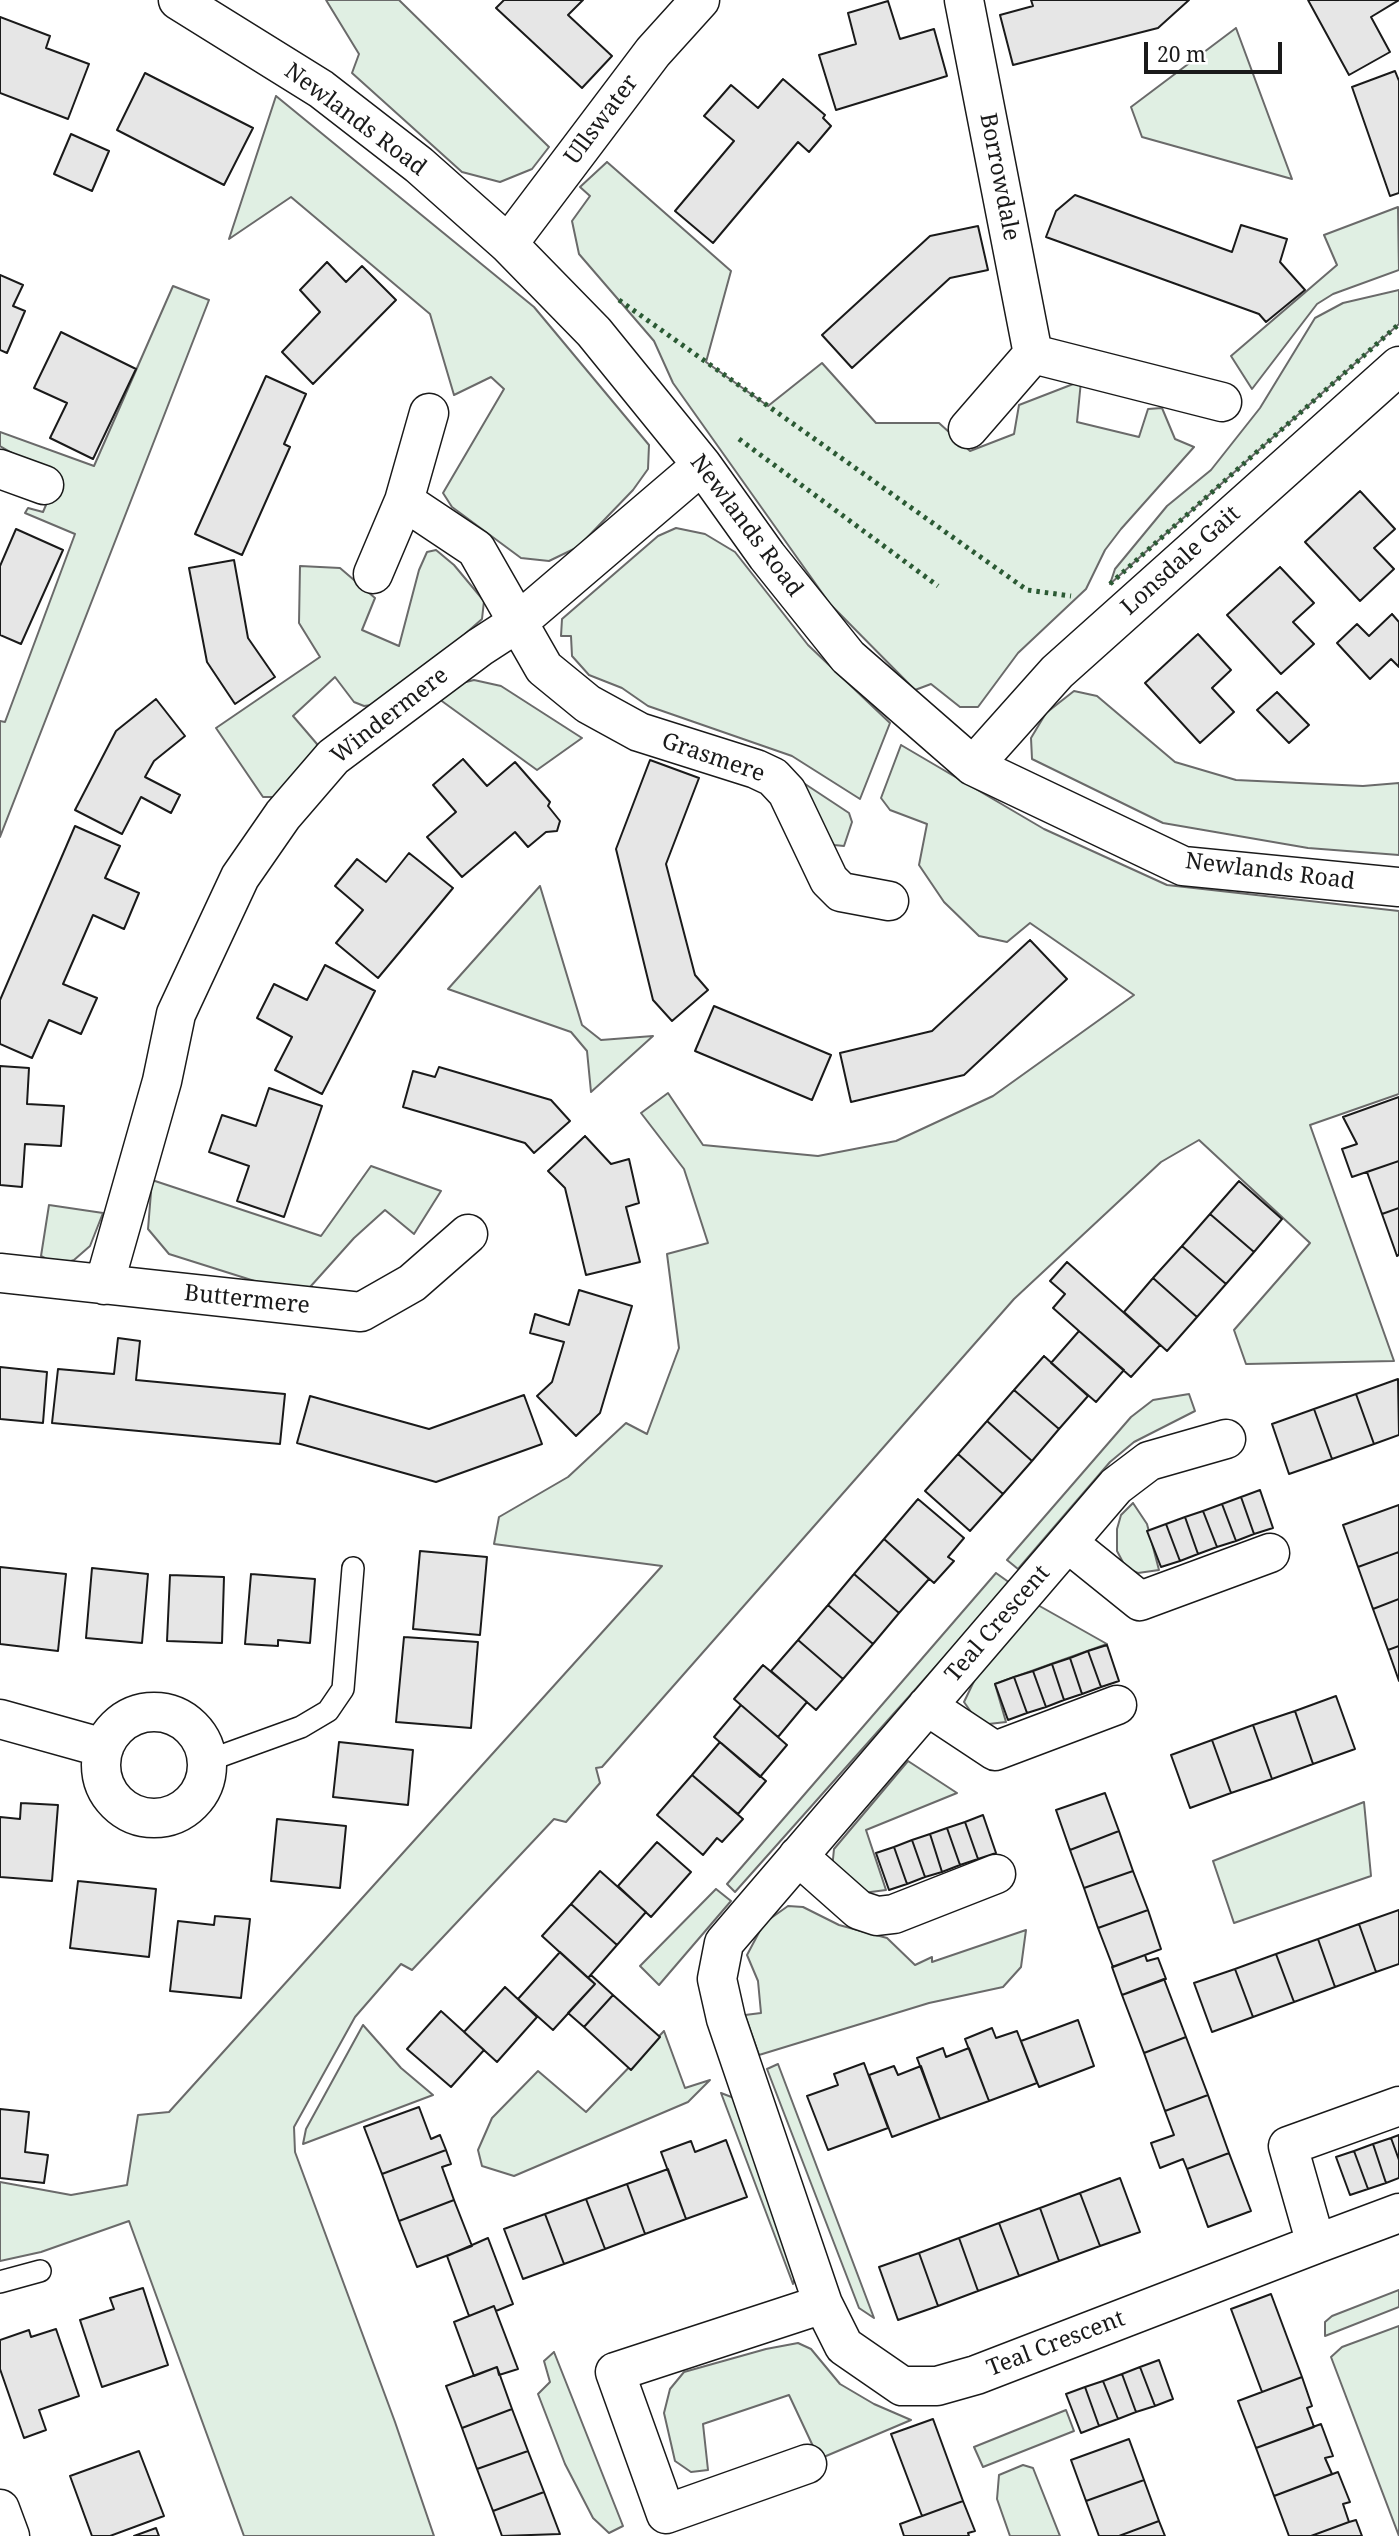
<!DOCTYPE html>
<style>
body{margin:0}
#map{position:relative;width:1399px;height:2536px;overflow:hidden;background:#fff;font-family:"Noto Serif",serif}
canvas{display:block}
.scale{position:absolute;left:1144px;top:42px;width:138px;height:32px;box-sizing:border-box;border:4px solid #1a1a1a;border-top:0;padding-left:9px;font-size:21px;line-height:24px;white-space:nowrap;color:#1a1a1a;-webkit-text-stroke:5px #fff;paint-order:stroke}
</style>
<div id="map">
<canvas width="1399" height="2536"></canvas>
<div class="scale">20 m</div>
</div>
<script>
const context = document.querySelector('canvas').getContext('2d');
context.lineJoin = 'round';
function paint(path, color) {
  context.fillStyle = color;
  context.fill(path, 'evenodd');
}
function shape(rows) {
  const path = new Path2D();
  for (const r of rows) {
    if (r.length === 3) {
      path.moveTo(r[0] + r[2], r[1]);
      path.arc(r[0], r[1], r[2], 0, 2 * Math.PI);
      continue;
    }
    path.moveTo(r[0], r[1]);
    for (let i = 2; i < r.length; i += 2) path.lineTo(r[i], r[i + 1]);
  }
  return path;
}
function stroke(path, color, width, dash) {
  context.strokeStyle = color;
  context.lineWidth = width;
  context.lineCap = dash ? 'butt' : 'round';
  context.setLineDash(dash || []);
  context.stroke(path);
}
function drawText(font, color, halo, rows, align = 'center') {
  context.font = font + ' "Noto Serif",serif';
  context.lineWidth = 5;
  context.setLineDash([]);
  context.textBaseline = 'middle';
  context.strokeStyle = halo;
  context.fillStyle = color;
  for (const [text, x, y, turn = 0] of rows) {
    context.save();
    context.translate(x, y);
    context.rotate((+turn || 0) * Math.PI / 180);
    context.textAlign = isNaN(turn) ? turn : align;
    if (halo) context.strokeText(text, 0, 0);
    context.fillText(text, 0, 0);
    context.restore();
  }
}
const green = shape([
 [326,0,399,0,549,147,532,169,500,182,462,172,352,73,359,54,326,0],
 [1236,28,1292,179,1142,137,1131,107,1236,28],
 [276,96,534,307,649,445,648,469,633,490,578,547,549,561,521,558,452,507,443,493,504,389,491,377,454,395,430,314,291,197,229,239,276,96],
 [607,162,731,271,706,362,768,406,822,363,876,423,939,423,970,451,1014,434,1019,405,1081,381,1077,422,1139,437,1148,409,1162,408,1175,439,1194,447,1121,529,1105,550,1086,589,1018,653,978,707,960,707,931,684,915,690,830,604,673,383,654,341,579,254,572,221,590,196,580,187,607,162],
 [1398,207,1399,270,1333,294,1317,304,1252,389,1231,356,1337,265,1324,235,1398,207],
 [173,286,209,300,0,837,0,721,5,722,75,534,25,513,28,508,43,512,57,479,0,446,0,432,94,466,173,286],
 [1399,290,1399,324,1110,584,1115,569,1167,506,1211,470,1260,408,1315,318,1343,303,1399,290],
 [676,528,705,534,735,552,808,645,890,723,860,799,792,756,648,706,622,688,589,675,572,656,571,636,561,636,562,619,658,536,676,528],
 [436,550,454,565,484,601,482,619,387,703,364,706,354,702,335,677,293,716,317,744,315,766,285,797,263,797,216,728,320,657,299,623,300,566,340,568,375,598,362,630,399,646,419,570,427,552,436,550],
 [474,680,501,686,582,738,537,770,439,699,458,684,474,680],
 [1074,691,1097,696,1175,762,1236,780,1363,786,1399,783,1399,855,1308,848,1163,823,1032,759,1031,738,1046,713,1074,691],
 [901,745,1044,829,1167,885,1399,911,1399,1094,1310,1125,1394,1361,1246,1364,1234,1330,1310,1243,1199,1140,1161,1162,1014,1299,602,1767,596,1768,600,1783,566,1822,554,1819,412,1970,401,1964,355,2017,294,2127,295,2152,395,2422,434,2536,244,2536,129,2221,41,2252,0,2261,0,2182,71,2195,127,2185,138,2115,169,2112,662,1566,494,1544,499,1517,568,1477,626,1423,647,1434,679,1348,667,1254,708,1243,684,1169,641,1113,668,1093,703,1145,818,1156,896,1141,993,1096,1134,995,1030,923,1007,942,979,936,944,902,919,865,927,824,890,810,881,798,901,745],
 [796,778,849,813,852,822,844,846,834,845,824,834,796,778],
 [540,886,582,1025,601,1040,653,1036,591,1092,587,1051,571,1032,448,989,540,886],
 [371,1166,441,1191,414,1234,385,1210,354,1238,302,1296,169,1254,148,1229,152,1180,321,1236,371,1166],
 [49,1205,103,1213,90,1246,74,1260,58,1265,41,1256,49,1205],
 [1189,1394,1195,1411,1134,1442,1110,1462,1018,1569,1007,1560,1131,1417,1153,1400,1189,1394],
 [1133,1503,1147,1524,1159,1570,1138,1573,1126,1568,1117,1551,1117,1529,1121,1515,1133,1503],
 [996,1573,1010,1583,735,1892,727,1884,996,1573],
 [1036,1604,1107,1644,995,1684,1006,1722,980,1725,964,1702,976,1677,1036,1604],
 [908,1761,957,1793,866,1830,886,1890,863,1893,832,1869,834,1849,908,1761],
 [1364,1802,1371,1876,1234,1923,1213,1861,1364,1802],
 [716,1889,731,1901,659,1985,640,1966,716,1889],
 [788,1906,803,1907,839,1925,887,1938,915,1965,932,1957,932,1962,1026,1930,1021,1967,1003,1987,929,2003,759,2055,745,2015,761,2013,758,1981,747,1955,764,1923,788,1906],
 [363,2025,401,2068,433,2095,303,2144,306,2129,363,2025],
 [664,2031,685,2088,710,2080,688,2102,514,2176,482,2166,478,2150,492,2118,538,2071,586,2112,664,2031],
 [778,2064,874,2318,859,2308,767,2069,778,2064],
 [721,2093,734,2098,798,2268,793,2284,721,2093],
 [1399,2290,1399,2307,1325,2336,1325,2322,1332,2316,1399,2290],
 [1399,2326,1399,2536,1331,2357,1342,2347,1399,2326],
 [798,2343,811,2349,840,2384,874,2404,911,2420,819,2459,789,2395,703,2424,708,2470,691,2472,675,2461,664,2413,670,2389,684,2372,766,2349,798,2343],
 [554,2352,623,2526,609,2533,593,2518,565,2464,538,2394,550,2382,544,2361,554,2352],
 [1066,2410,1074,2431,983,2467,974,2447,1066,2410],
 [1023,2465,1033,2468,1060,2536,1010,2536,997,2499,999,2475,1023,2465]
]);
const building = shape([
 [504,0,583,0,568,15,612,56,582,88,496,8,504,0],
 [1031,0,1189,0,1158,28,1013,65,1000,15,1033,6,1031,0],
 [1308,0,1399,0,1371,17,1390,52,1349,75,1308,0],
 [888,1,900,39,934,29,947,76,836,110,819,55,856,44,848,13,888,1],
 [0,17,50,36,46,48,89,64,68,119,0,93,0,17],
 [1395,71,1399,81,1399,193,1390,196,1352,87,1395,71],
 [145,73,253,128,224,185,117,130,145,73],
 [783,79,825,115,823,118,831,126,809,152,798,142,713,243,675,211,734,141,704,116,731,85,758,108,783,79],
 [71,134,109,151,92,191,54,174,71,134],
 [1075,195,1232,252,1241,225,1287,239,1280,262,1305,290,1266,322,1259,314,1046,237,1056,211,1075,195],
 [978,226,988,270,950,278,852,368,822,335,930,236,978,226],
 [327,262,346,282,362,266,396,300,313,384,282,352,320,312,300,290,327,262],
 [0,275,23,285,13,306,25,311,7,353,0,350,0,275],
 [61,332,136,369,93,459,50,438,67,403,34,388,61,332],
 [266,376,306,394,284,444,290,447,242,555,195,534,266,376],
 [1360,491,1395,529,1374,548,1394,569,1360,601,1305,542,1360,491],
 [16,529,63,550,21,644,0,635,0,566,16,529],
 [234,560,248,638,275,677,235,704,207,662,189,568,234,560],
 [1280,567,1314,603,1293,622,1314,644,1281,674,1227,615,1280,567],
 [1392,614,1399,622,1399,667,1391,659,1370,679,1337,643,1357,624,1369,636,1392,614],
 [1198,634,1231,670,1212,688,1234,712,1200,743,1145,683,1198,634],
 [1277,692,1309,725,1289,743,1257,710,1277,692],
 [156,699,185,736,154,761,145,777,180,795,171,813,141,797,122,834,75,810,116,731,156,699],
 [463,759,487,786,515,762,550,802,548,806,560,821,557,831,546,832,528,847,515,832,462,877,427,837,456,812,433,785,463,759],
 [650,760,699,778,666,864,695,975,708,990,672,1021,653,1000,616,849,650,760],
 [75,826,120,846,105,878,139,893,124,929,93,915,63,984,97,998,81,1034,49,1020,32,1058,0,1044,0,1000,75,826],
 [409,853,453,888,378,978,336,943,363,910,335,886,357,859,386,882,409,853],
 [1030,940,1067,979,964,1075,851,1102,840,1053,932,1031,1030,940],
 [325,965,375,991,322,1094,275,1070,292,1037,257,1018,274,984,307,1000,325,965],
 [714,1006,831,1055,812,1100,695,1051,714,1006],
 [0,1066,29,1068,27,1104,64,1106,61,1146,25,1144,22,1187,0,1185,0,1066],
 [439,1067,551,1100,570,1121,534,1153,525,1143,403,1107,413,1071,435,1077,439,1067],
 [269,1088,322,1106,284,1217,237,1201,249,1166,209,1152,222,1115,256,1126,269,1088],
 [1399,1097,1399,1161,1352,1177,1342,1149,1357,1144,1343,1117,1399,1097],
 [585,1136,611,1164,629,1159,639,1203,626,1207,640,1262,586,1275,565,1188,548,1171,585,1136],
 [1399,1161,1399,1208,1382,1214,1367,1172,1399,1161],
 [1239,1181,1282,1219,1254,1252,1210,1214,1239,1181],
 [1399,1208,1399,1255,1397,1256,1382,1214,1399,1208],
 [1210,1214,1254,1252,1226,1284,1182,1246,1210,1214],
 [1182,1246,1226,1284,1197,1317,1153,1278,1182,1246],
 [1067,1262,1160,1345,1131,1377,1053,1308,1065,1294,1050,1281,1067,1262],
 [1153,1278,1197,1317,1167,1351,1124,1312,1153,1278],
 [579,1290,632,1306,600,1413,576,1436,537,1396,552,1382,564,1342,530,1333,535,1314,569,1325,579,1290],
 [1079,1331,1124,1370,1096,1402,1051,1363,1079,1331],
 [118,1338,140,1341,136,1380,285,1394,280,1444,52,1423,58,1369,114,1374,118,1338],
 [1044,1356,1088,1396,1059,1429,1014,1390,1044,1356],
 [0,1367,47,1372,43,1423,0,1419,0,1367],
 [1398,1379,1399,1435,1374,1444,1356,1394,1398,1379],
 [1014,1390,1059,1429,1032,1461,987,1421,1014,1390],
 [1356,1394,1374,1444,1332,1459,1314,1409,1356,1394],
 [524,1395,542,1444,436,1482,297,1443,310,1396,429,1429,524,1395],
 [1314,1409,1332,1459,1289,1474,1272,1424,1314,1409],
 [987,1421,1032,1461,1003,1494,958,1454,987,1421],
 [958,1454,1003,1494,970,1531,925,1491,958,1454],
 [1260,1490,1273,1528,1254,1534,1241,1497,1260,1490],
 [1241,1497,1254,1534,1236,1541,1222,1504,1241,1497],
 [918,1499,964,1538,948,1557,954,1561,934,1583,884,1539,918,1499],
 [1222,1504,1236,1541,1217,1547,1203,1511,1222,1504],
 [1399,1505,1399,1552,1358,1567,1343,1525,1399,1505],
 [1203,1511,1217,1547,1198,1554,1185,1517,1203,1511],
 [1185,1517,1198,1554,1180,1561,1166,1524,1185,1517],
 [1166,1524,1180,1561,1161,1567,1147,1531,1166,1524],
 [884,1539,929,1579,899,1613,854,1574,884,1539],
 [420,1551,487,1557,480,1635,413,1629,420,1551],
 [1399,1552,1399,1599,1373,1609,1358,1567,1399,1552],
 [0,1567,66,1574,58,1651,0,1644,0,1567],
 [92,1568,148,1574,142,1643,86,1638,92,1568],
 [251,1574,315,1579,310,1643,278,1640,278,1646,245,1644,251,1574],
 [854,1574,899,1613,873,1644,828,1605,854,1574],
 [170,1575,224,1577,222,1643,167,1641,170,1575],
 [1399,1599,1399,1646,1388,1650,1373,1609,1399,1599],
 [828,1605,873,1644,843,1679,798,1640,828,1605],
 [404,1637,478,1642,471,1728,396,1722,404,1637],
 [798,1640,843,1679,816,1710,771,1671,798,1640],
 [1107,1645,1119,1681,1101,1687,1088,1651,1107,1645],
 [1399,1646,1399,1681,1388,1650,1399,1646],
 [1088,1651,1101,1687,1082,1694,1070,1658,1088,1651],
 [1070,1658,1082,1694,1064,1700,1052,1664,1070,1658],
 [1052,1664,1064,1700,1046,1707,1033,1671,1052,1664],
 [763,1665,807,1702,778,1737,734,1699,763,1665],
 [1033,1671,1046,1707,1027,1713,1014,1677,1033,1671],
 [1014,1677,1027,1713,1008,1720,995,1684,1014,1677],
 [1336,1696,1355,1749,1313,1764,1295,1711,1336,1696],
 [741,1705,787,1745,760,1777,714,1737,741,1705],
 [1295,1711,1313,1764,1272,1779,1253,1725,1295,1711],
 [1253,1725,1272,1779,1231,1793,1212,1740,1253,1725],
 [1212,1740,1231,1793,1190,1808,1171,1755,1212,1740],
 [339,1742,413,1750,408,1805,333,1797,339,1742],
 [720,1742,766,1781,738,1814,692,1775,720,1742],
 [692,1775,743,1819,722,1842,717,1838,703,1855,657,1815,692,1775],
 [1105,1793,1119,1831,1070,1850,1056,1810,1105,1793],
 [21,1803,58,1805,52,1881,0,1877,0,1817,20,1819,21,1803],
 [983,1815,996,1853,978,1859,965,1822,983,1815],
 [277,1819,346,1826,340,1888,271,1881,277,1819],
 [965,1822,978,1859,960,1865,947,1828,965,1822],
 [947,1828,960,1865,942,1872,930,1834,947,1828],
 [1119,1831,1133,1871,1084,1888,1070,1850,1119,1831],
 [930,1834,942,1872,925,1877,912,1840,930,1834],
 [912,1840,925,1877,907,1884,894,1847,912,1840],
 [657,1842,691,1872,651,1917,618,1886,657,1842],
 [894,1847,907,1884,889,1890,876,1853,894,1847],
 [600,1871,646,1912,617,1945,571,1904,600,1871],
 [1133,1871,1148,1910,1098,1928,1084,1888,1133,1871],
 [78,1881,156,1889,149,1957,70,1948,78,1881],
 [571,1904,617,1945,588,1978,542,1936,571,1904],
 [1148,1910,1161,1949,1113,1967,1098,1928,1148,1910],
 [1399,1910,1399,1964,1376,1972,1359,1924,1399,1910],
 [215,1916,250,1919,241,1998,170,1991,178,1921,214,1925,215,1916],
 [1359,1924,1376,1972,1335,1987,1318,1939,1359,1924],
 [1318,1939,1335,1987,1294,2002,1276,1954,1318,1939],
 [560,1952,595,1984,553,2030,518,1999,560,1952],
 [1276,1954,1294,2002,1253,2017,1235,1969,1276,1954],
 [1145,1955,1147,1961,1158,1958,1166,1979,1122,1995,1112,1967,1145,1955],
 [1235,1969,1253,2017,1212,2032,1194,1983,1235,1969],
 [591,1975,613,1995,584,2027,568,2013,595,1984,588,1978,591,1975],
 [1164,1979,1186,2037,1144,2053,1122,1995,1164,1979],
 [505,1987,537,2017,497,2062,464,2032,505,1987],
 [613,1995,660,2037,631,2070,584,2027,613,1995],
 [441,2011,484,2050,451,2087,407,2049,441,2011],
 [1078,2020,1094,2066,1039,2087,1021,2041,1078,2020],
 [992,2028,996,2038,1017,2031,1037,2083,989,2101,965,2039,992,2028],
 [1186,2037,1208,2095,1165,2111,1144,2053,1186,2037],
 [943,2048,946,2057,969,2048,989,2101,940,2119,917,2058,943,2048],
 [864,2063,888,2128,828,2150,807,2096,838,2085,834,2074,864,2063],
 [894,2066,898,2075,921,2066,940,2119,892,2137,869,2075,894,2066],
 [1208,2095,1229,2153,1187,2169,1183,2159,1160,2168,1151,2143,1174,2135,1165,2111,1208,2095],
 [419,2107,431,2139,440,2135,446,2150,382,2174,364,2127,419,2107],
 [0,2109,29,2112,25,2152,48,2155,44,2183,0,2178,0,2109],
 [1399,2135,1399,2160,1391,2138,1399,2135],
 [1391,2138,1399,2160,1399,2178,1386,2183,1373,2144,1391,2138],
 [726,2140,747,2197,686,2219,661,2152,691,2141,695,2152,726,2140],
 [1373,2144,1386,2183,1368,2189,1354,2151,1373,2144],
 [446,2150,451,2164,442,2167,454,2200,399,2221,382,2174,446,2150],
 [1354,2151,1368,2189,1350,2195,1336,2157,1354,2151],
 [1229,2153,1251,2211,1208,2227,1187,2169,1229,2153],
 [668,2169,686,2219,645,2234,627,2184,668,2169],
 [1120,2178,1140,2232,1100,2246,1080,2193,1120,2178],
 [627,2184,645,2234,605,2249,586,2199,627,2184],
 [1080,2193,1100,2246,1059,2261,1040,2208,1080,2193],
 [586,2199,605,2249,564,2264,545,2214,586,2199],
 [454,2200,472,2246,417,2267,399,2221,454,2200],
 [1040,2208,1059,2261,1019,2276,999,2223,1040,2208],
 [545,2214,564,2264,523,2279,504,2229,545,2214],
 [999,2223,1019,2276,978,2291,959,2238,999,2223],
 [488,2238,513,2304,496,2311,494,2306,469,2316,447,2256,488,2238],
 [959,2238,978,2291,938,2306,919,2253,959,2238],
 [919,2253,938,2306,898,2320,879,2267,919,2253],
 [143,2288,168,2365,102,2387,80,2320,114,2309,110,2298,143,2288],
 [1271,2294,1302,2377,1262,2392,1231,2309,1271,2294],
 [494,2306,518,2369,499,2375,497,2367,474,2376,454,2322,494,2306],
 [56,2329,79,2396,39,2410,46,2430,24,2438,0,2369,0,2340,29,2330,31,2337,56,2329],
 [1159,2360,1173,2399,1155,2406,1140,2367,1159,2360],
 [497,2367,512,2409,462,2428,446,2386,497,2367],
 [1140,2367,1155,2406,1136,2412,1122,2374,1140,2367],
 [1122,2374,1136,2412,1118,2419,1103,2381,1122,2374],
 [1302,2377,1312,2406,1307,2408,1314,2427,1256,2448,1238,2401,1302,2377],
 [1103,2381,1118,2419,1099,2426,1085,2387,1103,2381],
 [1085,2387,1099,2426,1081,2433,1066,2394,1085,2387],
 [512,2409,528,2451,477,2469,462,2428,512,2409],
 [933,2419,963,2501,922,2516,891,2434,933,2419],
 [1321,2424,1333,2456,1325,2458,1332,2474,1274,2496,1256,2448,1321,2424],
 [1129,2439,1144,2480,1086,2501,1071,2460,1129,2439],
 [139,2451,164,2516,110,2536,92,2536,70,2476,139,2451],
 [528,2451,544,2492,493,2511,477,2469,528,2451],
 [1338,2472,1350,2502,1343,2504,1349,2522,1311,2536,1289,2536,1274,2496,1338,2472],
 [1144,2480,1159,2521,1119,2536,1099,2536,1086,2501,1144,2480],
 [544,2492,560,2534,502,2536,493,2511,544,2492],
 [963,2501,975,2531,968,2533,969,2536,904,2536,900,2524,963,2501],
 [1356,2520,1362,2536,1311,2536,1349,2522,1356,2520],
 [1159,2521,1165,2536,1119,2536,1159,2521],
 [156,2528,159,2536,134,2536,156,2528]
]);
const service = shape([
 [207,1761,301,1727,328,1711,343,1689,353,1568],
 [0,2282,40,2271]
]);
const minor = shape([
 [178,0,321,89,419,165,508,244,594,332,702,465,767,556,848,657,973,766,1183,866,1399,887],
 [964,0,1033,354,1222,402],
 [508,244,653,52,700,0],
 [968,429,1033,354],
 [0,469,44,485],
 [404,501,476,549,544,668,588,704,639,732,756,769,773,777,787,792,829,880,841,892,889,901],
 [373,574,404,501,429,413],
 [973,766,1057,672,1399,366],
 [0,1273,361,1312,412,1283,468,1234],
 [104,1285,162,1081,176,1014,240,877,283,815,333,757,480,647,517,623,702,465],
 [1226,1439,1149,1461,1116,1486,724,1943,717,1979,726,2019,823,2304,844,2346,902,2386,937,2386,976,2375,1316,2244,1288,2146,1399,2106],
 [1068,1543,1140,1601,1270,1553],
 [927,1706,995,1751,1117,1705],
 [154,1765,53],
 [0,1719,104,1748],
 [798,1856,859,1910,877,1916,894,1914,996,1874],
 [1316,2244,1399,2213],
 [807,2464,666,2514,615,2372,823,2304],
 [0,2509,10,2536]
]);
const hedge = shape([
 [619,300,1027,590,1071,596],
 [739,439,938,586],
 [1110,584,1399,324]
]);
const streetNames = [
 ["Newlands Road",355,120,37],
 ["Ullswater",602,120,-53],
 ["Borrowdale",999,177,79],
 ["Newlands Road",746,526,53],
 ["Lonsdale Gait",1181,561,-42],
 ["Windermere",390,716,-38],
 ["Grasmere",713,758,19],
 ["Newlands Road",1270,872,7],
 ["Buttermere",247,1300,6],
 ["Teal Crescent",998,1624,-49],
 ["Teal Crescent",1056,2344,-21]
];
paint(green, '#e0efe3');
stroke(green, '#6a6a6a', 2);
paint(building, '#e6e6e6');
stroke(building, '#1a1a1a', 2);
stroke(service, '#1a1a1a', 24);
stroke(minor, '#1a1a1a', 41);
stroke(service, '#fff', 21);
stroke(minor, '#fff', 38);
stroke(hedge, '#2b5a34', 5, [3.5, 5]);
drawText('23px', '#1a1a1a', '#fff', streetNames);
</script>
